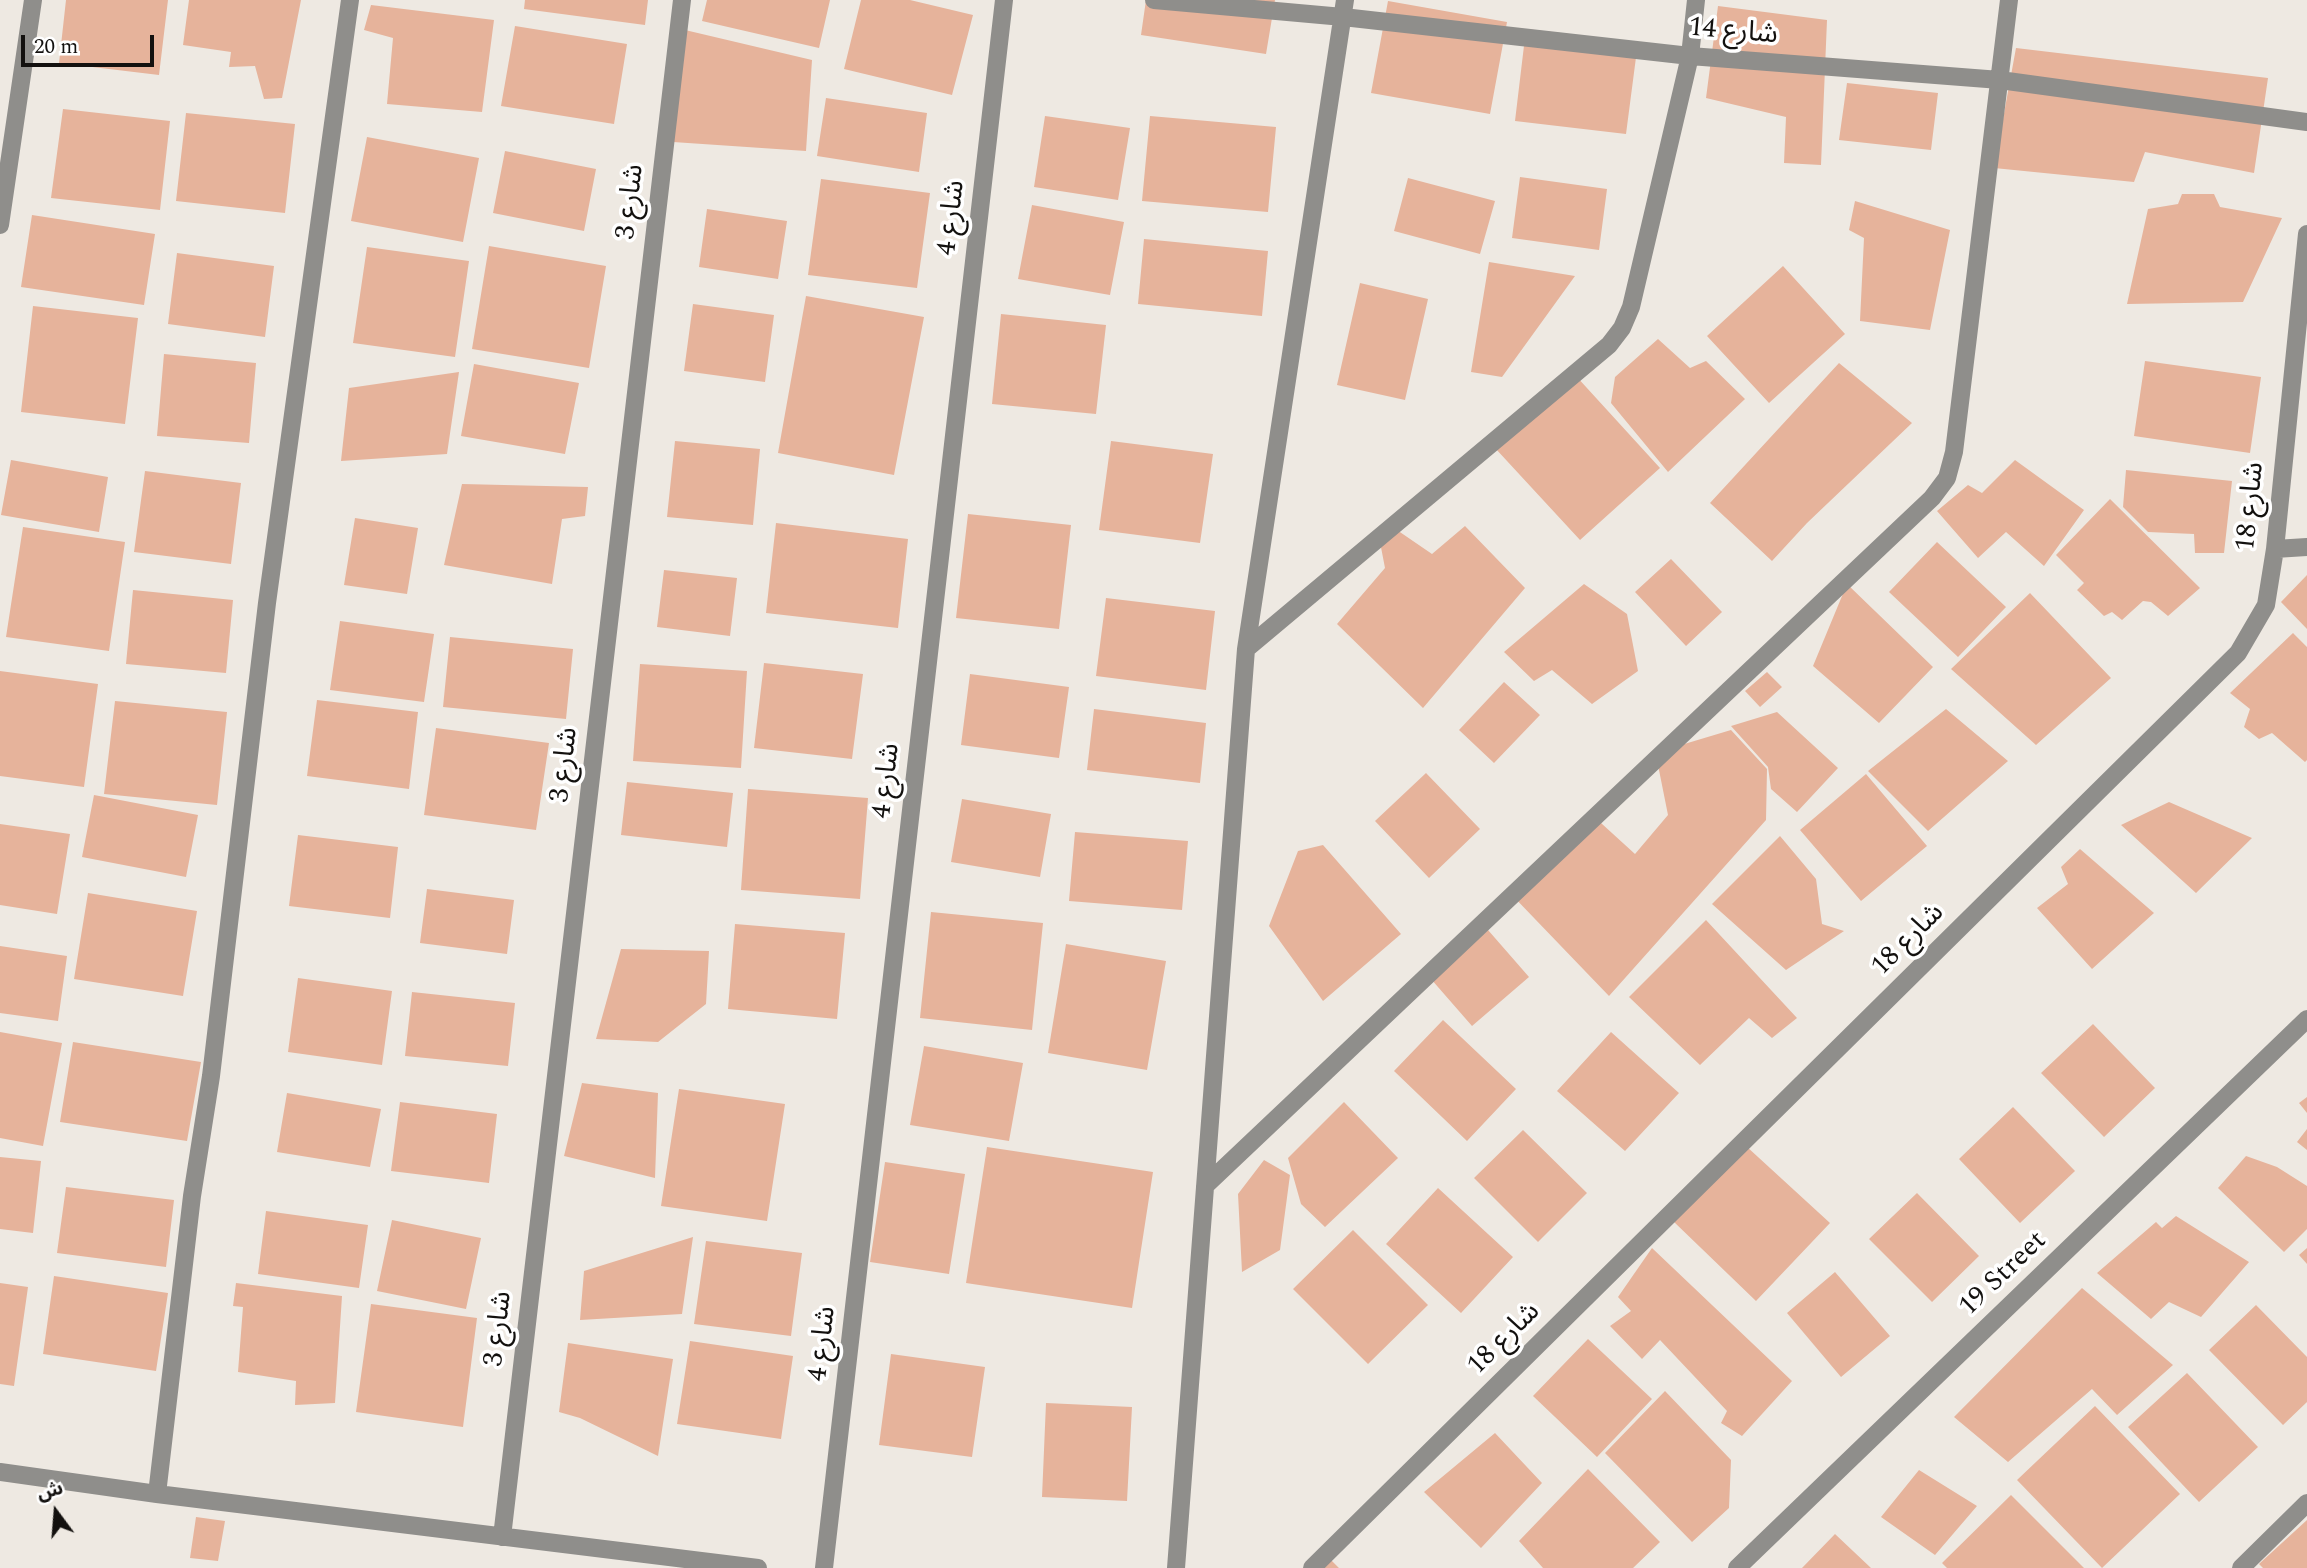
<!DOCTYPE html>
<meta charset="utf-8">
<style>
body{margin:0}
#map{position:relative;width:2307px;height:1568px;overflow:hidden;background:#eee9e2;font-family:Spectral,"Noto Sans Arabic",serif}
canvas{display:block}
.north{position:absolute;left:21px;top:1477px;width:70px;height:70px;-webkit-text-stroke:5px #fff;paint-order:stroke;rotate:344deg;font-size:19px;font-weight:700;line-height:28px;text-align:center;color:#13110f}
.north::after{content:'';display:block;margin:auto;width:24px;height:32px;background:#13110f;clip-path:polygon(50% 0,100% 100%,50% 72%,0 100%)}
.scale{position:absolute;left:21px;top:35px;width:133px;height:32px;box-sizing:border-box;border:4px solid #13110f;border-top:0;padding-left:9px;font-size:21px;line-height:24px;white-space:nowrap;color:#13110f;-webkit-text-stroke:5px #fff;paint-order:stroke}
</style>
<div id="map">
<canvas width="2307" height="1568"></canvas>
<div class="north">ش</div>
<div class="scale">20 m</div>
</div>
<script>
const context = document.querySelector('canvas').getContext('2d');
context.lineJoin = 'round';
function paint(path, color) {
  context.fillStyle = color;
  context.fill(path, 'evenodd');
}
function shape(rows) {
  const path = new Path2D();
  for (const r of rows) {
    path.moveTo(r[0], r[1]);
    for (let i = 2; i < r.length; i += 2) path.lineTo(r[i], r[i + 1]);
  }
  return path;
}
function stroke(path, color, width, dash) {
  context.strokeStyle = color;
  context.lineWidth = width;
  context.lineCap = dash ? 'butt' : 'round';
  context.setLineDash(dash || []);
  context.stroke(path);
}
function drawText(font, color, halo, rows, align = 'center') {
  context.font = font + ' Spectral,"Noto Sans Arabic",serif';
  context.lineWidth = 7;
  context.setLineDash([]);
  context.textBaseline = 'middle';
  context.strokeStyle = halo;
  context.fillStyle = color;
  for (const [text, x, y, turn = 0] of rows) {
    context.save();
    context.translate(x, y);
    context.rotate((+turn || 0) * Math.PI / 180);
    context.textAlign = isNaN(turn) ? turn : align;
    if (halo) context.strokeText(text, 0, 0);
    context.fillText(text, 0, 0);
    context.restore();
  }
}
const building = shape([
 [66,0,168,0,159,75,59,63],
 [189,0,301,0,282,98,264,99,255,66,229,67,231,52,183,45],
 [525,0,648,0,645,25,524,9],
 [707,0,830,0,819,48,702,21],
 [861,0,910,0,973,15,952,95,844,69],
 [1146,0,1275,0,1266,54,1141,35],
 [1388,1,1507,22,1490,114,1371,93],
 [371,5,494,20,482,112,387,104,393,38,364,30],
 [1718,6,1827,20,1821,165,1784,163,1786,117,1706,98],
 [515,26,627,44,614,124,501,106],
 [1526,29,1638,42,1626,134,1515,121],
 [685,30,812,60,806,151,673,142],
 [2016,48,2268,78,2254,173,2145,152,2134,182,1994,168],
 [1847,83,1938,93,1931,150,1839,140],
 [826,98,927,113,919,172,817,156],
 [63,109,170,121,160,210,51,198],
 [186,113,295,124,285,213,176,201],
 [1045,116,1130,128,1118,200,1034,187],
 [1150,116,1276,127,1268,212,1142,201],
 [367,137,479,158,463,242,351,221],
 [505,151,596,169,584,231,493,213],
 [1520,177,1607,189,1599,250,1512,238],
 [1408,178,1495,201,1480,254,1394,231],
 [821,179,930,193,917,288,808,275],
 [2182,194,2214,194,2220,207,2282,218,2243,302,2127,304,2148,209,2178,204],
 [1855,201,1950,230,1930,330,1860,321,1864,238,1849,230],
 [1032,205,1124,222,1110,295,1018,279],
 [707,209,787,221,778,279,699,267],
 [32,215,155,234,144,305,21,287],
 [1144,239,1268,251,1262,316,1138,304],
 [489,246,606,266,589,368,472,349],
 [367,247,469,261,455,357,353,343],
 [177,253,274,266,265,337,168,324],
 [1489,262,1575,276,1502,377,1471,372],
 [1783,266,1845,334,1769,403,1707,336],
 [1360,283,1428,299,1405,400,1337,385],
 [806,296,924,317,894,475,778,453],
 [693,304,774,315,765,382,684,371],
 [33,306,138,318,125,424,21,412],
 [1001,314,1106,325,1096,414,992,404],
 [1658,339,1690,368,1706,361,1745,399,1668,472,1611,403,1615,377],
 [164,354,256,363,249,443,157,436],
 [2145,361,2261,377,2250,453,2134,436],
 [1839,363,1912,423,1807,523,1772,561,1710,503],
 [474,364,579,383,565,454,461,436],
 [459,372,447,454,341,461,349,388],
 [1576,376,1660,468,1580,540,1495,448],
 [675,441,760,449,753,525,667,517],
 [1111,441,1213,454,1200,543,1099,530],
 [11,460,108,477,99,532,1,515],
 [2015,460,2084,510,2044,566,2006,532,1978,558,1937,511,1968,485,1982,493],
 [2126,470,2232,481,2224,553,2195,553,2194,534,2148,532,2123,507],
 [145,471,241,483,231,564,134,552],
 [462,484,588,487,585,516,562,519,552,584,444,565],
 [2110,499,2200,588,2168,616,2151,602,2143,601,2122,620,2112,612,2104,616,2077,590,2084,583,2056,555],
 [968,514,1071,525,1059,629,956,618],
 [355,518,418,528,407,594,344,585],
 [776,523,908,539,898,628,766,613],
 [1465,526,1525,588,1423,708,1337,624,1385,568,1380,542,1394,528,1432,554],
 [23,527,125,542,109,651,6,637],
 [1937,542,2006,607,1958,657,1889,592],
 [1671,559,1722,612,1686,646,1635,592],
 [664,570,737,578,730,636,657,627],
 [2307,575,2307,629,2281,602],
 [1584,584,1627,614,1638,671,1592,704,1552,670,1534,681,1504,652],
 [1847,584,1933,667,1879,723,1813,666],
 [133,590,233,600,226,673,126,664],
 [2030,593,2111,678,2036,745,1951,669],
 [1106,598,1215,611,1206,690,1096,676],
 [340,621,434,634,424,702,330,690],
 [2293,633,2307,647,2307,760,2305,762,2272,733,2259,739,2244,727,2250,709,2230,693],
 [450,637,573,649,566,719,443,707],
 [764,663,863,674,852,759,754,748],
 [640,664,747,671,741,768,633,761],
 [0,671,98,684,84,787,0,776],
 [1767,672,1782,687,1760,707,1745,691],
 [970,674,1069,687,1059,758,961,745],
 [1504,682,1540,715,1494,763,1459,730],
 [317,700,418,712,409,789,307,776],
 [115,701,227,712,217,805,104,794],
 [1094,709,1206,723,1200,783,1087,770],
 [1946,709,2008,761,1928,831,1868,771],
 [1777,712,1838,768,1797,812,1771,789,1768,767,1731,726],
 [436,728,549,743,536,830,424,815],
 [1731,730,1767,769,1766,820,1609,996,1510,893,1590,813,1635,854,1668,815,1658,765,1671,748],
 [1426,773,1480,829,1429,878,1375,821],
 [1866,774,1927,846,1861,901,1800,830],
 [627,782,733,793,727,847,621,835],
 [748,789,868,798,860,899,741,890],
 [94,795,198,815,186,877,82,857],
 [962,799,1051,814,1040,877,951,862],
 [2169,802,2252,838,2196,893,2121,825],
 [0,824,70,834,57,914,0,905],
 [1075,832,1188,841,1182,910,1069,901],
 [298,835,398,847,390,918,289,906],
 [1780,836,1816,879,1822,924,1844,931,1786,970,1712,904],
 [1323,845,1401,934,1323,1001,1269,926,1298,851],
 [2080,849,2154,913,2092,969,2037,908,2068,884,2061,867],
 [427,889,514,900,507,954,420,943],
 [88,893,197,911,183,996,74,979],
 [931,912,1043,923,1032,1030,920,1018],
 [1706,920,1797,1018,1772,1038,1749,1018,1700,1065,1629,997],
 [735,924,845,933,837,1019,728,1009],
 [1488,930,1529,977,1472,1026,1431,979],
 [1066,944,1166,961,1147,1070,1048,1053],
 [0,946,67,956,58,1021,0,1013],
 [621,949,709,951,706,1004,658,1042,596,1039],
 [298,978,392,991,382,1065,288,1052],
 [412,992,515,1003,508,1066,405,1056],
 [1443,1020,1516,1089,1467,1141,1394,1071],
 [2093,1024,2155,1088,2104,1137,2041,1073],
 [0,1032,62,1043,43,1146,0,1138],
 [1611,1032,1679,1093,1625,1151,1557,1091],
 [73,1042,201,1062,187,1141,60,1122],
 [924,1046,1023,1063,1009,1141,910,1125],
 [582,1083,658,1093,655,1178,564,1156],
 [679,1089,785,1104,767,1221,661,1206],
 [287,1093,381,1109,370,1167,277,1152],
 [2307,1097,2307,1113,2299,1103],
 [400,1102,497,1114,489,1183,391,1171],
 [1344,1102,1398,1158,1325,1227,1301,1204,1288,1158],
 [2013,1107,2075,1171,2020,1223,1959,1159],
 [2307,1129,2307,1150,2297,1142],
 [1523,1130,1587,1193,1538,1242,1474,1178],
 [1746,1146,1830,1223,1756,1301,1673,1221],
 [987,1147,1153,1172,1132,1308,966,1283],
 [2246,1156,2277,1167,2307,1186,2307,1229,2284,1252,2218,1188],
 [0,1157,41,1161,33,1233,0,1229],
 [1264,1160,1290,1175,1280,1250,1242,1272,1238,1194],
 [885,1162,965,1174,949,1274,870,1262],
 [66,1187,174,1200,166,1267,57,1253],
 [1438,1188,1513,1257,1461,1313,1386,1244],
 [1917,1193,1979,1256,1932,1302,1869,1239],
 [266,1211,368,1225,359,1288,258,1274],
 [2176,1216,2249,1262,2201,1317,2169,1302,2151,1319,2097,1273,2156,1222,2162,1228],
 [392,1220,481,1238,466,1309,377,1291],
 [1353,1230,1428,1305,1368,1364,1293,1289],
 [693,1237,682,1314,580,1320,584,1271],
 [706,1241,802,1253,791,1336,694,1324],
 [1652,1248,1792,1381,1742,1436,1721,1423,1727,1411,1660,1340,1642,1359,1610,1326,1631,1311,1618,1297],
 [2307,1248,2307,1264,2299,1255],
 [1835,1272,1890,1336,1841,1377,1787,1313],
 [54,1276,168,1293,156,1371,43,1354],
 [0,1283,28,1287,14,1386,0,1384],
 [236,1283,342,1296,335,1403,295,1405,296,1381,238,1372,243,1307,233,1306],
 [2082,1288,2173,1365,2117,1415,2092,1389,2008,1462,1954,1417],
 [371,1304,477,1318,463,1427,356,1412],
 [2256,1305,2307,1357,2307,1402,2283,1425,2209,1350],
 [1588,1339,1652,1399,1597,1457,1533,1396],
 [690,1341,793,1356,781,1439,677,1424],
 [568,1343,673,1359,658,1456,580,1418,559,1412],
 [891,1354,985,1367,972,1457,879,1445],
 [2187,1373,2258,1447,2199,1502,2128,1427],
 [1665,1391,1731,1460,1729,1508,1692,1542,1605,1453],
 [1046,1403,1132,1407,1127,1501,1042,1497],
 [2095,1406,2180,1494,2102,1568,2017,1480],
 [1495,1433,1542,1483,1481,1548,1424,1492],
 [1588,1469,1660,1542,1633,1568,1543,1568,1519,1541],
 [1919,1470,1977,1506,1935,1555,1881,1517],
 [2011,1495,2084,1568,1947,1568,1942,1563],
 [196,1517,225,1521,218,1561,190,1558],
 [2307,1520,2307,1568,2263,1568,2259,1564],
 [1835,1534,1871,1568,1802,1568],
 [1327,1556,1339,1568,1316,1568]
]);
const minor = shape([
 [1154,0,1343,17,1690,56,2000,80,2307,122],
 [0,225,33,0],
 [2275,549,2307,547],
 [1246,649,1609,345,1622,328,1631,307,1690,56,1696,0],
 [1205,1186,1932,498,1947,478,1954,452,2009,0],
 [0,1472,157,1494,758,1568],
 [157,1494,192,1196,211,1076,267,603,350,0],
 [502,1537,682,0],
 [824,1568,1004,0],
 [1176,1568,1246,649,1345,0],
 [1312,1568,2238,653,2266,605,2275,549,2307,234],
 [1737,1568,2307,1019],
 [2241,1568,2307,1503]
]);
const streetNames = [
 ["شارع 14",1733,33,5],
 ["شارع 3",632,202,-83],
 ["شارع 4",953,218,-83],
 ["شارع 18",2252,507,-84],
 ["شارع 3",566,765,-83],
 ["شارع 4",888,781,-83],
 ["شارع 18",1909,941,-45],
 ["19 Street",2004,1275,-44],
 ["شارع 3",500,1329,-83],
 ["شارع 18",1505,1340,-45],
 ["شارع 4",824,1344,-83]
];
paint(building, '#e6b39b');
stroke(minor, '#8f8e8b', 18);
drawText('28px', '#13110f', '#fff', streetNames);
</script>
